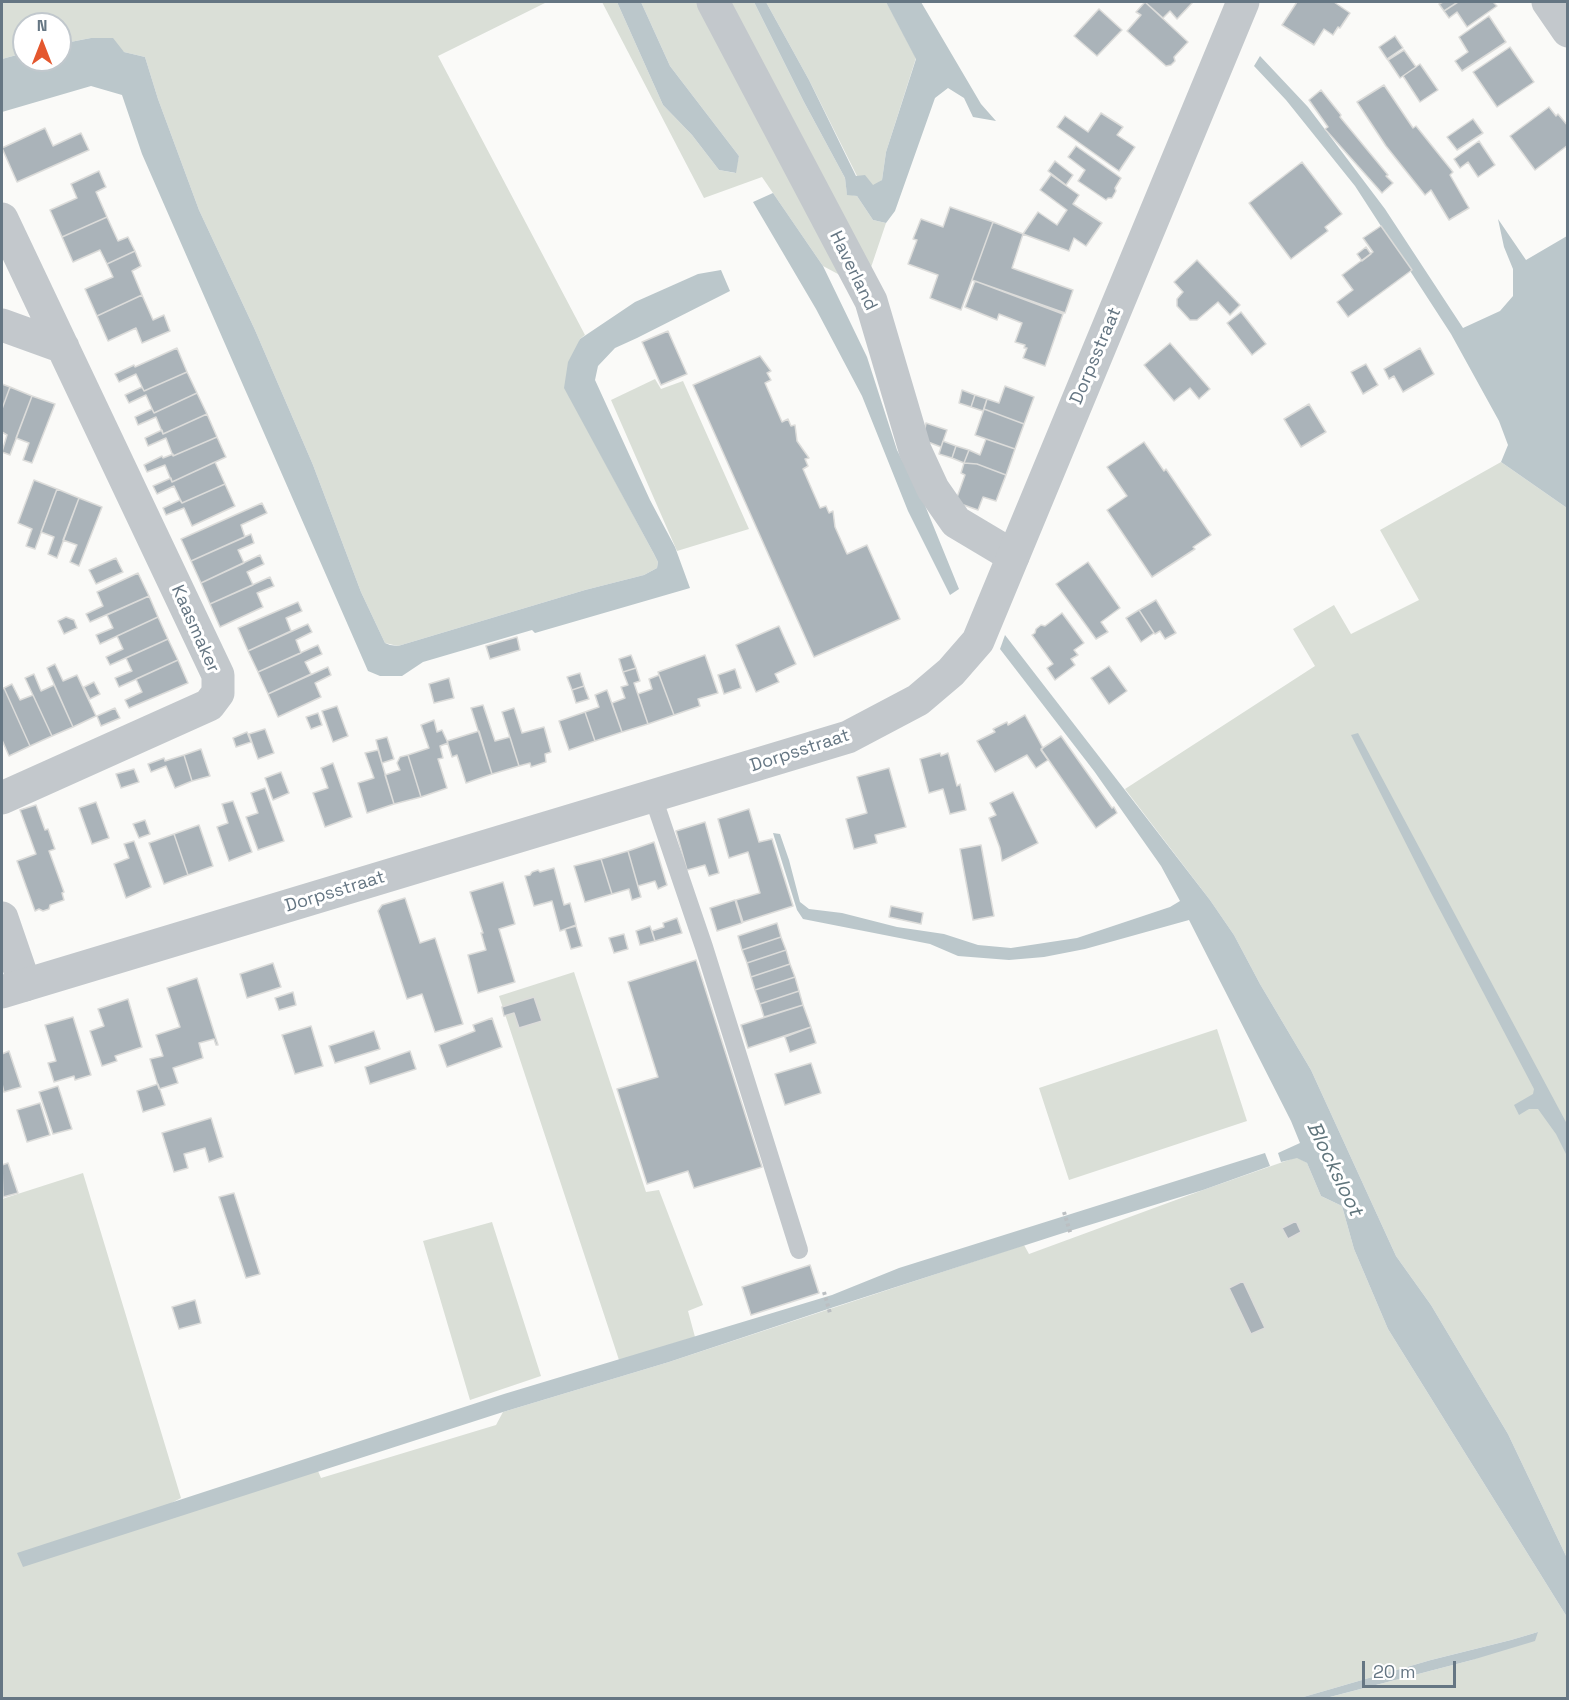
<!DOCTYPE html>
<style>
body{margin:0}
#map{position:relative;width:1569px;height:1700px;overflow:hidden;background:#fafaf8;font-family:"Space Grotesk",sans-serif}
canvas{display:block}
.frame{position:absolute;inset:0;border:3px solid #657683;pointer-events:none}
.north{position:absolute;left:12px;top:12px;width:60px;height:60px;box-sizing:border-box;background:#fff;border:2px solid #c1c8cd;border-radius:50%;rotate:0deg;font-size:16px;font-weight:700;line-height:24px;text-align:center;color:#657683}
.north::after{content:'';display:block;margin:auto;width:21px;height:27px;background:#e4572e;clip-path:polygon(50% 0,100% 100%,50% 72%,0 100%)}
.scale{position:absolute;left:1362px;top:1661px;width:94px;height:27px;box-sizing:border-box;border:3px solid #657683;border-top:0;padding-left:8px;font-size:18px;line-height:21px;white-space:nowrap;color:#657683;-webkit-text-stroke:4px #fff;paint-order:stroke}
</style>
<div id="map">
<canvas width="1569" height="1700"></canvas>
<div class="frame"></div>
<div class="north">N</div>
<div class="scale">20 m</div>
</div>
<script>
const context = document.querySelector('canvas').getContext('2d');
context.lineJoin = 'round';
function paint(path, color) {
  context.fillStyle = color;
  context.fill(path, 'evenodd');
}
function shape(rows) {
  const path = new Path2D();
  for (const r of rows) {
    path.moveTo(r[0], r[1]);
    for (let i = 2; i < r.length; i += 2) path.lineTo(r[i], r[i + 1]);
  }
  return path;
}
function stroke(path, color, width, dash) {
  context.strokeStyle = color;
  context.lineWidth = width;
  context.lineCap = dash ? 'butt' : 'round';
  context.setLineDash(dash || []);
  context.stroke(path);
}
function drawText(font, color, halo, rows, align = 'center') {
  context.font = font + ' "Space Grotesk",sans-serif';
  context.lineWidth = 6;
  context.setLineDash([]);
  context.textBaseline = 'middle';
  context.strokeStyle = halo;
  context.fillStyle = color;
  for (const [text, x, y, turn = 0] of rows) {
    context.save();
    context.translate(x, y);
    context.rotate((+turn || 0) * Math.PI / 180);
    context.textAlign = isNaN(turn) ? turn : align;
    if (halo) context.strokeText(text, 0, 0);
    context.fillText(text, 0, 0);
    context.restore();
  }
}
const green = shape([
 [2,2,547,2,438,56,585,335,580,339,565,388,654,554,658,562,657,568,644,575,585,590,398,646,385,643,361,592,313,465,255,330,199,210,158,99,145,57,124,52,91,38,60,44,60,24,24,24,24,53,2,59],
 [602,2,617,2,663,105,692,135,719,170,735,173,739,156,670,66,641,2,754,2,804,102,845,178,847,194,857,196,873,220,886,223,864,288,823,266,762,177,704,198],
 [766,2,886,2,889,7,916,58,886,152,882,180,874,186,857,176,809,80],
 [655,379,661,389,683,381,749,529,677,551,611,400],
 [1501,462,1567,508,1567,1558,1508,1434,1431,1305,1396,1256,1311,1070,1260,984,1234,935,1210,900,1125,789,1315,666,1293,629,1334,605,1351,634,1419,600,1380,530],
 [574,972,646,1192,659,1190,703,1305,688,1311,695,1337,619,1360,499,996],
 [1217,1029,1247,1121,1069,1180,1039,1088],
 [1297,1157,1307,1163,1321,1196,1342,1206,1354,1249,1388,1329,1567,1617,1567,1698,1326,1698,1472,1660,1538,1632,1511,1640,1431,1660,1300,1698,2,1698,2,1199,83,1173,181,1498,141,1519,315,1464,321,1478,496,1425,503,1412,669,1362,1024,1245,1029,1254,1203,1190],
 [492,1222,541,1376,470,1400,423,1241]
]);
const water = shape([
 [617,2,641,2,670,66,739,156,736,173,719,170,692,135,663,105],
 [754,2,766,2,809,80,856,176,865,175,873,185,882,180,886,152,916,59,886,2,921,2,981,104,996,121,973,117,964,98,948,88,935,98,895,211,886,223,873,220,857,196,847,195,845,178,804,102],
 [91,38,113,38,124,52,145,57,158,99,199,210,255,330,313,465,361,592,385,643,390,645,398,646,585,590,644,575,657,568,658,562,654,554,564,388,568,362,580,339,635,302,698,274,721,270,730,291,637,338,615,348,598,366,595,380,650,500,675,547,690,588,535,633,532,630,423,662,402,676,380,676,368,671,142,154,122,95,91,86,2,112,2,59,24,53,24,60,60,60,60,44],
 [1260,56,1308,107,1385,209,1463,328,1500,311,1513,296,1513,269,1504,247,1498,219,1526,260,1567,236,1567,508,1501,462,1508,445,1499,421,1451,334,1355,186,1286,100,1254,66],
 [773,193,823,266,867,357,897,450,924,503,959,589,950,595,908,511,862,396,816,309,753,202],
 [1005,635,1210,900,1234,935,1260,984,1311,1070,1396,1256,1431,1305,1508,1434,1567,1558,1567,1617,1388,1329,1354,1249,1342,1206,1321,1196,1307,1163,1297,1158,1281,1162,1278,1153,1300,1143,1291,1121,1189,920,1085,949,1044,957,1009,960,958,956,930,944,803,919,797,910,773,833,780,834,789,860,800,902,809,909,842,913,897,927,944,934,978,945,1011,948,1077,938,1170,907,1180,901,1161,866,1094,771,1000,649],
 [1358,733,1567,1124,1567,1156,1556,1134,1538,1109,1529,1109,1519,1115,1514,1105,1533,1094,1534,1089,1431,893,1351,735],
 [1265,1153,1270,1166,1203,1190,1060,1234,834,1307,669,1362,503,1412,23,1567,17,1553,504,1394,832,1295,899,1268],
 [1538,1632,1535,1641,1472,1660,1326,1698,1300,1698,1431,1660,1511,1640]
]);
const building = shape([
 [1145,2,1188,42,1174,57,1175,61,1171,65,1166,66,1127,31,1141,15,1136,12,1145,2],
 [1145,2,1193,2,1177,19,1170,11,1163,18,1145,2],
 [1297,2,1334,2,1350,13,1340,28,1338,27,1333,35,1324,29,1314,45,1282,25,1297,2],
 [1443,2,1458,2,1444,11,1439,4,1443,2],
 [1458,2,1493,2,1497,6,1467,27,1457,12,1449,18,1444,11,1458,2],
 [1099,9,1122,30,1097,56,1074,36,1099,9],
 [1489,16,1506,42,1462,71,1455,61,1468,52,1459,37,1489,16],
 [1395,36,1403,48,1387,59,1379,47,1395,36],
 [1510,47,1534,82,1497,107,1473,72,1510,47],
 [1404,50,1416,67,1400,78,1388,60,1404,50],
 [1420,64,1438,90,1420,102,1403,76,1420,64],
 [1384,85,1413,128,1416,126,1453,172,1450,175,1469,208,1449,220,1431,190,1425,195,1386,146,1357,102,1384,85],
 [1321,90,1341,115,1340,117,1388,175,1386,176,1393,183,1382,193,1325,129,1328,127,1309,100,1321,90],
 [1549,107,1556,116,1558,114,1568,126,1568,145,1535,170,1510,136,1549,107],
 [1101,113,1123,127,1117,135,1135,147,1119,171,1057,127,1065,116,1088,132,1101,113],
 [1473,119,1483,133,1457,150,1447,137,1473,119],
 [45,128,53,146,81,133,89,150,17,182,2,148,45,128],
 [1479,141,1495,165,1478,177,1468,162,1460,168,1454,159,1479,141],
 [1076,146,1121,178,1115,188,1116,191,1112,198,1108,198,1106,200,1078,181,1085,170,1068,157,1076,146],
 [1055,161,1073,175,1066,185,1048,171,1055,161],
 [1302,162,1342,214,1325,227,1328,231,1291,259,1249,203,1302,162],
 [99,171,106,187,96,192,107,217,62,237,50,210,77,198,71,184,99,171],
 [1051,175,1079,195,1073,204,1102,223,1086,246,1074,238,1069,251,1023,234,1038,212,1057,225,1067,210,1040,190,1051,175],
 [950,207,993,222,961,310,930,298,938,275,908,264,917,240,913,239,921,219,943,227,950,207],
 [107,217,118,241,128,237,135,251,107,264,100,250,73,262,62,237,107,217],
 [993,222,1023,234,1012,268,1073,290,1065,313,972,280,993,222],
 [1381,226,1412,270,1348,317,1337,302,1353,290,1342,275,1373,252,1363,238,1381,226],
 [1366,247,1371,254,1362,261,1357,254,1366,247],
 [135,251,141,266,132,271,142,295,97,316,85,289,113,277,107,264,135,251],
 [1197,260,1240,305,1230,315,1218,302,1197,320,1190,320,1177,306,1177,299,1183,292,1174,282,1197,260],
 [975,281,1063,314,1045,366,1023,358,1027,348,1024,348,1025,345,1015,342,1022,323,999,314,997,320,965,307,975,281],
 [142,295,153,320,164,315,170,331,142,343,136,328,108,341,97,316,142,295],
 [1241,312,1266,344,1252,355,1227,323,1241,312],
 [668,331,687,374,661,385,642,342,668,331],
 [1170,343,1210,389,1199,399,1190,388,1174,401,1144,365,1170,343],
 [177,348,187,372,144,391,136,374,119,382,115,374,134,365,135,367,177,348],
 [1420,348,1434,374,1403,392,1394,376,1389,379,1384,369,1420,348],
 [760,356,771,371,767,373,771,380,765,383,782,422,788,419,791,426,795,425,797,441,809,458,805,459,808,466,803,469,820,508,826,506,829,513,833,511,835,527,847,554,867,545,900,619,814,657,693,385,760,356],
 [1366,364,1378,385,1363,394,1351,372,1366,364],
 [187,372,197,393,154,413,146,395,129,403,125,395,142,387,144,391,187,372],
 [2,384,10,387,2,409,2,384],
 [1005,386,1034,397,1024,424,984,409,987,399,999,403,1005,386],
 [10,387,32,396,10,455,2,452,7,435,2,432,2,409,10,387],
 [962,390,975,395,971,407,959,403,962,390],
 [197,393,207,414,163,434,156,417,138,425,135,417,152,409,154,413,197,393],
 [975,395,987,399,983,411,971,407,975,395],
 [32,396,55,404,32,463,23,460,29,443,16,438,32,396],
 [1309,404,1326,432,1301,447,1284,419,1309,404],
 [984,409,1024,424,1015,449,975,435,984,409],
 [207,414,217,437,173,456,166,438,148,446,145,438,162,430,163,434,207,414],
 [926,423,947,430,941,447,923,440,926,423],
 [217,437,226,457,172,482,165,465,147,472,144,465,162,456,163,458,173,454,173,456,217,437],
 [986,439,1015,449,1006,475,977,464,964,463,969,450,980,455,986,439],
 [943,441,956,446,952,458,939,454,943,441],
 [1144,442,1164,471,1166,469,1211,535,1193,547,1195,549,1152,577,1107,510,1127,496,1107,467,1144,442],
 [956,446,969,450,964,463,952,458,956,446],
 [215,462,225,484,182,503,174,486,157,494,153,486,171,478,172,482,215,462],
 [964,463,977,464,1006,475,996,501,983,497,978,510,958,503,956,500,965,475,961,473,964,463],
 [34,480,57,489,35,549,26,546,32,529,18,523,34,480],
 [225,484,235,506,192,526,184,508,166,515,163,508,180,500,182,503,225,484],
 [57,489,79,498,57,558,48,554,54,537,41,532,57,489],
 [79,498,102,507,79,566,70,562,77,545,63,540,79,498],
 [262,503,267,513,241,525,245,537,191,561,181,539,262,503],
 [251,534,254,543,238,550,244,563,201,583,191,561,251,534],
 [260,555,264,564,247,572,253,585,210,604,201,583,260,555],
 [116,558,123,572,96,584,89,570,116,558],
 [1088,562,1120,608,1101,622,1108,632,1096,639,1056,584,1088,562],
 [138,573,149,596,90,622,86,614,103,606,97,592,138,573],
 [270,577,274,586,257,593,263,607,220,627,210,604,270,577],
 [149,596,158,617,100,644,96,635,113,628,107,615,149,596],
 [1156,600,1176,633,1165,639,1160,631,1155,634,1154,633,1139,610,1156,600],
 [298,602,302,611,286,618,291,631,248,651,238,628,298,602],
 [1139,610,1154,633,1141,642,1126,618,1139,610],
 [1062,613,1084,643,1074,650,1078,655,1071,659,1075,665,1055,680,1047,668,1053,664,1032,635,1035,633,1036,629,1041,625,1045,626,1062,613],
 [66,617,74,620,77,628,64,634,58,621,66,617],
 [158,617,168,639,110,665,106,657,123,649,117,636,158,617],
 [308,624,312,632,296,640,301,653,258,672,248,651,308,624],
 [779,626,796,664,775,674,779,682,756,692,736,645,779,626],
 [517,637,520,650,490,659,486,646,517,637],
 [168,639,178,660,119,687,115,678,132,671,126,658,168,639],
 [318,645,322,654,305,662,311,674,268,694,258,672,318,645],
 [631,655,636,668,623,672,619,659,631,655],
 [705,655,718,693,698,699,700,706,674,715,658,672,705,655],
 [178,660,188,683,129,708,125,700,142,692,136,679,178,660],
 [55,664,63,681,77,675,96,716,73,727,47,668,55,664],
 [1109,666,1127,691,1109,704,1091,678,1109,666],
 [328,667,331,675,315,683,321,697,278,717,268,694,328,667],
 [636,668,640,681,634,683,648,724,622,732,612,703,625,698,621,687,628,685,623,672,636,668],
 [735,669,741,688,724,694,718,675,735,669],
 [580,673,584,686,572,690,567,677,580,673],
 [34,674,41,691,54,685,73,727,52,736,25,678,34,674],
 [659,675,674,715,648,724,638,694,652,689,649,679,659,675],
 [449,678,454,698,434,703,429,684,449,678],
 [94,682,100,694,90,699,84,687,94,682],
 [12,684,20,700,33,695,52,736,30,746,4,688,12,684],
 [584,686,589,699,576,703,572,690,584,686],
 [4,688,30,746,9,756,2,740,2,689,4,688],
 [607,690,622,732,595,741,585,712,599,707,595,695,607,690],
 [483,705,495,741,510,737,519,766,492,774,471,708,483,705],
 [337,706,348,736,333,742,322,711,337,706],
 [115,708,120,718,101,726,97,716,115,708],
 [514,708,522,733,544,727,551,752,545,754,546,762,531,767,530,763,519,766,502,712,514,708],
 [585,712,595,741,569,750,559,721,585,712],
 [318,713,322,725,311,729,306,717,318,713],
 [1025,715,1043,748,1041,750,1048,760,1036,768,1027,755,995,772,977,741,995,732,993,729,1007,722,1008,725,1025,715],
 [434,720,437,732,442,730,448,743,440,746,443,758,438,759,447,788,421,797,408,755,429,748,421,725,434,720],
 [265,729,274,753,258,759,249,734,265,729],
 [479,731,492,774,466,783,457,755,452,757,447,741,479,731],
 [247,732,251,742,236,747,233,738,247,732],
 [1061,736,1112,808,1114,807,1117,813,1096,828,1041,749,1061,736],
 [387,737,394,759,382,763,376,740,387,737],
 [201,749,210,776,192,781,184,755,201,749],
 [378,750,394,804,367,813,358,783,374,778,365,753,378,750],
 [940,753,941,756,948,753,957,786,960,784,966,810,950,814,943,789,929,793,920,759,940,753],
 [184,755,192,781,175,788,166,766,151,772,148,764,164,758,165,761,184,755],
 [408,755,421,797,394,804,385,775,400,770,397,763,400,757,408,755],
 [333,763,352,817,325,827,313,793,328,788,321,768,333,763],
 [889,768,906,827,875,835,877,843,854,849,846,819,867,813,857,777,889,768],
 [134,769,139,782,121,788,116,774,134,769],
 [281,772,289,793,273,800,265,778,281,772],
 [265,788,284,841,258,850,246,817,258,813,251,793,265,788],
 [1013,792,1038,843,1002,861,1000,848,989,818,996,815,990,803,1013,792],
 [233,801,252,852,229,861,217,827,228,823,222,804,233,801],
 [96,802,109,838,92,844,79,808,96,802],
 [36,805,45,830,48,829,55,849,49,851,64,892,62,893,64,900,50,905,49,909,43,911,39,909,35,911,17,861,36,854,20,810,36,805],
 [749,809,759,842,772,839,793,906,743,922,736,900,760,893,748,852,729,858,718,819,749,809],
 [145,820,150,834,139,838,133,824,145,820],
 [705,822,719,873,709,876,705,865,687,870,676,831,705,822],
 [199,825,213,866,188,875,174,834,199,825],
 [174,834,188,875,164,884,149,843,174,834],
 [134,841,151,887,126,898,114,864,129,858,124,844,134,841],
 [654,842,667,885,658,889,655,881,638,886,628,851,654,842],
 [981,845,994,916,973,920,960,849,981,845],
 [628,851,641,897,632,900,629,889,612,894,601,859,628,851],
 [601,859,612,894,585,902,574,866,601,859],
 [554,868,564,905,570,903,576,925,560,931,552,901,534,906,525,876,530,875,532,872,538,870,540,872,554,868],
 [503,882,515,924,499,929,515,982,478,993,468,955,486,950,481,933,483,933,470,892,503,882],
 [405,898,420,943,435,938,463,1024,435,1032,422,994,407,999,378,911,382,905,405,898],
 [735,900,742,923,717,931,710,908,735,900],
 [891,906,923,913,921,924,889,917,891,906],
 [677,918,682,933,655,941,652,931,664,927,663,923,677,918],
 [777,923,781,937,742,950,738,936,777,923],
 [576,926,582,946,571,949,565,929,576,926],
 [650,926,655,941,640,945,636,931,650,926],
 [624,934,628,949,614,953,609,938,624,934],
 [781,937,786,950,747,963,742,950,781,937],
 [786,950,790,964,751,977,747,963,786,950],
 [696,960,762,1167,694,1188,688,1171,647,1184,617,1089,658,1077,628,982,696,960],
 [273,963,281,987,247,998,240,974,273,963],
 [790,964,795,977,755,990,751,977,790,964],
 [795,977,799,991,760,1004,755,990,795,977],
 [197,978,218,1045,216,1045,214,1039,199,1043,203,1058,173,1068,178,1083,159,1089,150,1059,163,1056,156,1035,180,1027,167,988,197,978],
 [799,991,803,1005,764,1017,760,1004,799,991],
 [293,992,296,1005,279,1010,275,998,293,992],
 [534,997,542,1021,519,1028,514,1013,504,1016,502,1007,534,997],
 [128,999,142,1047,115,1056,117,1061,102,1066,90,1031,104,1026,98,1009,128,999],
 [803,1005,811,1027,748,1048,741,1025,803,1005],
 [73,1017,91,1075,75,1080,74,1076,54,1082,48,1063,56,1061,45,1025,73,1017],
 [492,1018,502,1047,447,1067,439,1045,475,1031,473,1025,492,1018],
 [311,1026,323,1066,295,1074,282,1035,311,1026],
 [811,1027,816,1043,790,1052,785,1037,811,1027],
 [374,1031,380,1049,335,1063,329,1046,374,1031],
 [9,1051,21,1087,4,1092,2,1084,2,1054,9,1051],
 [410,1051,416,1069,370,1084,365,1067,410,1051],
 [811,1063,821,1093,785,1105,775,1074,811,1063],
 [158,1084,165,1105,143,1112,137,1091,158,1084],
 [58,1086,72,1129,53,1134,39,1092,58,1086],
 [40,1103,50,1135,27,1142,17,1110,40,1103],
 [211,1118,223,1157,209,1162,205,1148,184,1154,188,1168,174,1172,162,1133,211,1118],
 [8,1163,18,1193,3,1197,2,1165,8,1163],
 [234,1193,260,1274,246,1278,219,1197,234,1193],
 [1296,1221,1301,1232,1288,1239,1282,1228,1296,1221],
 [810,1265,819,1293,751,1315,742,1287,810,1265],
 [1243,1281,1265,1328,1251,1334,1229,1288,1243,1281],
 [195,1300,201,1323,179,1329,172,1307,195,1300]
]);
const path = shape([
 [1064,1212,1071,1235],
 [824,1292,830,1313]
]);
const service = shape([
 [653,797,704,947,799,1250]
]);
const minor = shape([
 [713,2,871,301,915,450,933,489,956,522,1013,556],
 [2,219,218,675,218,693,209,705,2,798],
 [2,325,63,347],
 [2,918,25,985]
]);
const tertiary = shape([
 [1548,2,1568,31],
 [2,992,848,737,918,700,951,672,978,641,1243,2]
]);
const streetNames = [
 ["Haverland",853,271,64],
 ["Dorpsstraat",1096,356,-67],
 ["Kaasmaker",195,629,66],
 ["Dorpsstraat",800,751,-18],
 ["Dorpsstraat",335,892,-17]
];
const waterNames = [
 ["Blocksloot",1334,1169,64]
];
paint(green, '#dadfd7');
paint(water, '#bbc7cb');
paint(building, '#aab3b9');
stroke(building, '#dcdcda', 1.5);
stroke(path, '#bbbfc2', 4, [3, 3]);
stroke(service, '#c3c8cc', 18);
stroke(minor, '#c3c8cc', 33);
stroke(tertiary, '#c3c8cc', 33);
drawText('18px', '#657683', '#fff', streetNames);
drawText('italic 20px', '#60757c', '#fff', waterNames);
</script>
